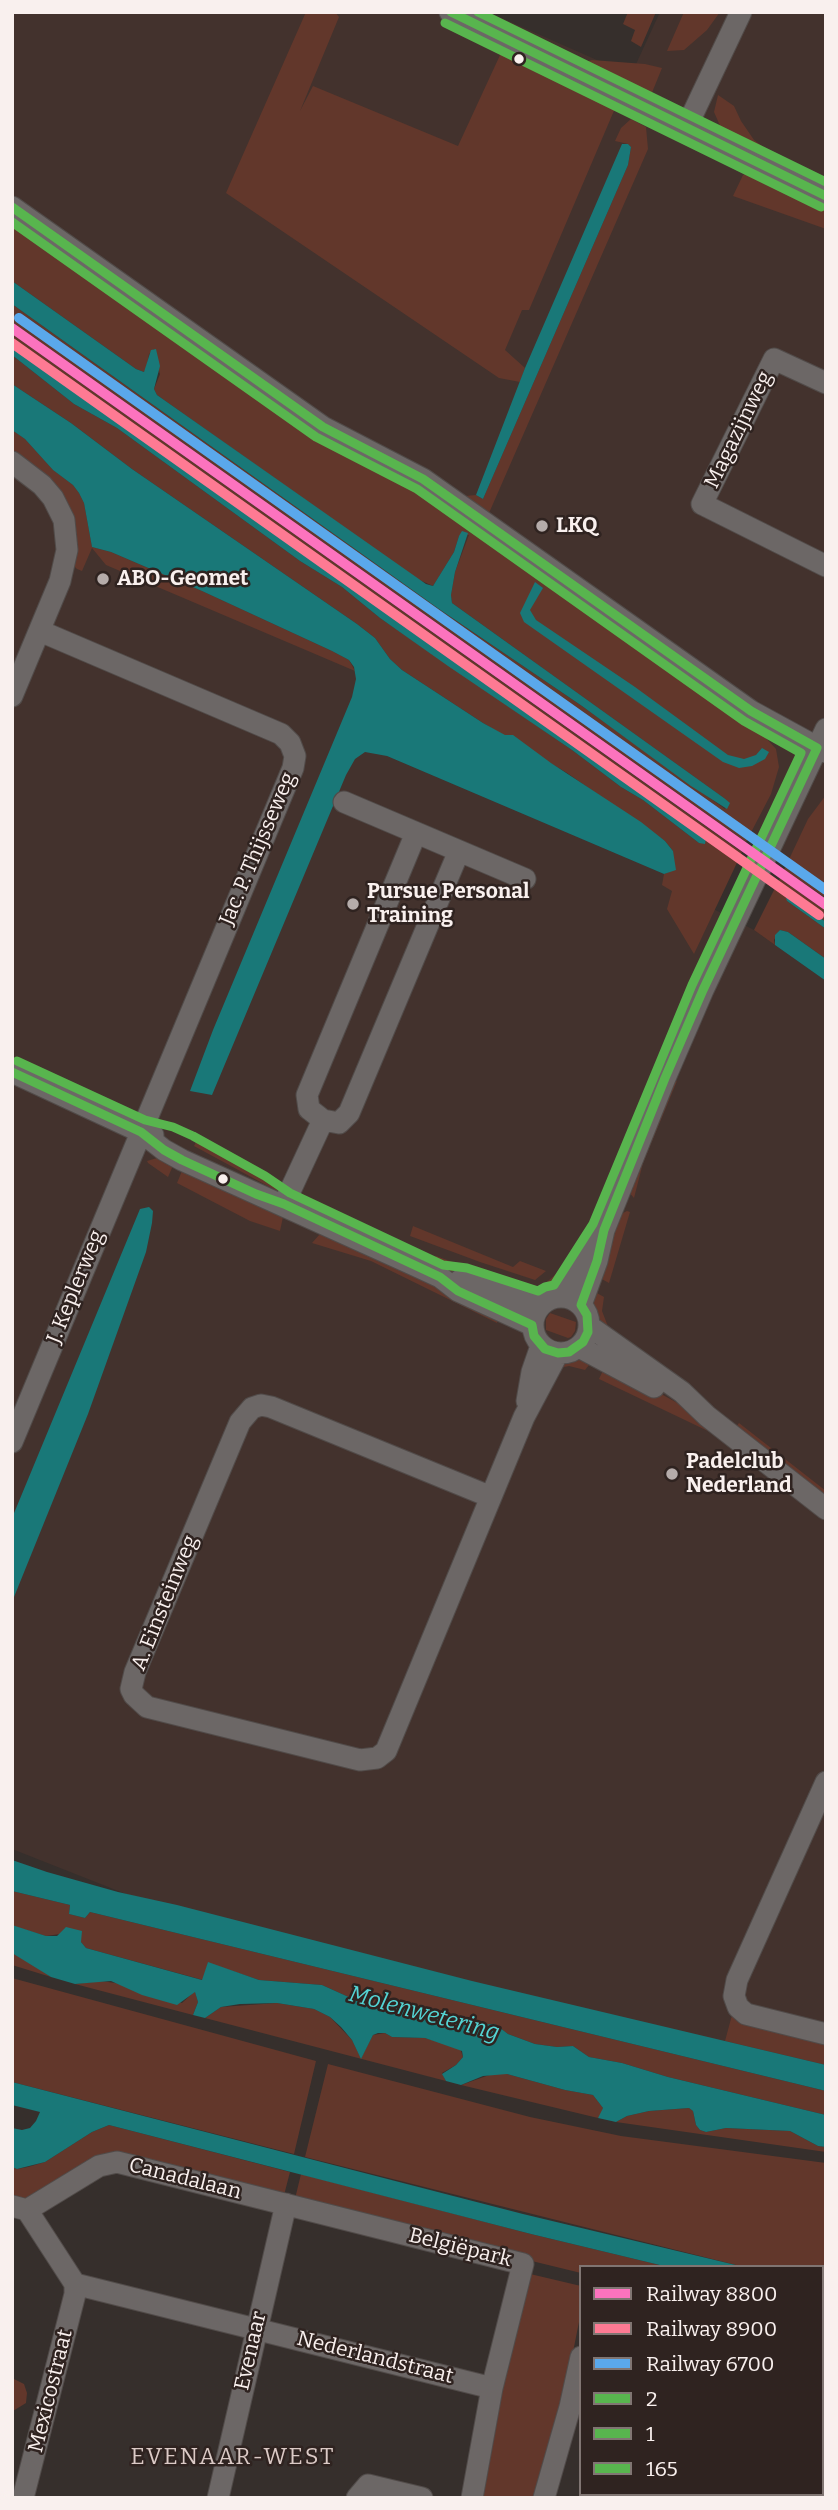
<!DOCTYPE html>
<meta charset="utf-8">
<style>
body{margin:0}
#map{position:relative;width:838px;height:2510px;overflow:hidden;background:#362f2c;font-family:Bitter,serif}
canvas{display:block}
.frame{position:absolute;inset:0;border:14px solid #f9f0ee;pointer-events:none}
.legend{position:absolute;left:579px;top:2265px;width:245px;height:231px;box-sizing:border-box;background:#2f2320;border:2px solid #807572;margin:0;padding:9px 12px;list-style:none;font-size:21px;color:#f9f0ee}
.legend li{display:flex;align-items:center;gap:14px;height:35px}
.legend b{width:35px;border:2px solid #807572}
</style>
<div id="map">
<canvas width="838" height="2510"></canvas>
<div class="frame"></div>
<ul class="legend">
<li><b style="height:9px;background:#fc73be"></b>Railway 8800</li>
<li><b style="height:9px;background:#fe7a93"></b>Railway 8900</li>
<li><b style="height:9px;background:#5aa8eb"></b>Railway 6700</li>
<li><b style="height:9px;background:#58b54e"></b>2</li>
<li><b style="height:9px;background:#58b54e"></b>1</li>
<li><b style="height:9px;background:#58b54e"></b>165</li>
</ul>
</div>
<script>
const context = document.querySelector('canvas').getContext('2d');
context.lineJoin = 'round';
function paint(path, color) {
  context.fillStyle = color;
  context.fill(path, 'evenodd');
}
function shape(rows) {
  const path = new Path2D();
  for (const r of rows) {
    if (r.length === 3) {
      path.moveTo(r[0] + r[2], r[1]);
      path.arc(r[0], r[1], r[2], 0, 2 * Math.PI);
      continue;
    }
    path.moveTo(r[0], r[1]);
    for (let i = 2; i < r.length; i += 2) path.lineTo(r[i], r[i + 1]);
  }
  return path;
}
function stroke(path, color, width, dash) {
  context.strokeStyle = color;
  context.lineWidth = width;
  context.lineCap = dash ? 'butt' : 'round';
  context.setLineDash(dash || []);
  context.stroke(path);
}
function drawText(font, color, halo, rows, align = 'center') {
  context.font = font + ' Bitter,serif';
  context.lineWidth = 5;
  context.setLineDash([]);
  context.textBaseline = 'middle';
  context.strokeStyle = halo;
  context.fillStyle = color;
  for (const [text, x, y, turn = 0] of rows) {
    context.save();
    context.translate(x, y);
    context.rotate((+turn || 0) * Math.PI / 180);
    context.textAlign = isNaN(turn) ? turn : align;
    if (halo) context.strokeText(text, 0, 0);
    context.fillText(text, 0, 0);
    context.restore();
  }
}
const built = shape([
 [12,12,488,12,631,75,660,12,826,12,826,867,786,867,744,832,734,817,160,374,12,281],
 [12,416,372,661,387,756,664,874,696,900,754,930,826,981,826,2074,126,1894,12,1849]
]);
const green = shape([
 [306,12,335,12,339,17,300,111,313,86,458,146,501,53,616,106,529,310,522,310,505,350,525,368,520,382,499,378,226,193],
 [628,12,656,12,641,47,631,41,635,30,623,24],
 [684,12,720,12,707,30,684,50,667,51],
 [592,60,645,64,662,68,651,95,626,83,576,65],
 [718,95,734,106,741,121,754,140,774,155,824,179,820,186,728,135,721,128,714,112],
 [631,119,646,127,648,149,489,513,465,496,476,495,483,499,628,165,631,147,628,144,615,141,621,128],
 [749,172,758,173,826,206,826,229,733,196,743,175],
 [12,225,89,279,93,274,389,470,434,497,754,725,776,749,779,767,771,794,746,842,12,322,12,304,439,609,582,706,725,809,727,802,724,798,452,603,451,595,455,572,469,535,459,536,454,552,433,586,417,579,157,395,154,389,160,374,154,349,149,354,146,369,144,372,136,369,12,281],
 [12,334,742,852,694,954,667,909,672,891,662,885,664,874,673,870,673,851,665,841,567,773,483,723,402,670,390,659,375,638,357,624,132,469,71,423,12,384,12,355,74,404,117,428,300,561,342,587,380,618,572,750,621,787,643,800,699,843,705,838,678,815,572,743,511,696,453,658,360,589,332,573,324,564,204,482,139,433,118,421,68,385,12,344],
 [12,430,25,439,53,470,73,485,79,493,84,503,92,547,111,552,202,591,332,651,349,660,355,671,106,565,92,548,82,571,77,569,74,566,74,541,12,454],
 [826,795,826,898,784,870,808,819],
 [780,878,826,911,826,922,797,900,787,901,826,929,826,959,788,932,780,930,774,940,775,945,754,930],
 [677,1081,643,1163,634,1198,628,1191,671,1084],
 [197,1140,228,1156,283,1188,277,1191,194,1146],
 [157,1158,175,1161,168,1177,148,1163,147,1161],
 [182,1171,283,1217,280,1231,250,1221,177,1183],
 [300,1198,373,1230,373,1232,369,1233,302,1203],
 [627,1211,630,1212,609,1283,598,1277,621,1214],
 [413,1226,513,1267,520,1261,546,1271,535,1280,480,1262,410,1236],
 [320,1234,500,1315,497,1323,371,1261,312,1243],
 [436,1256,472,1269,513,1283,510,1290,465,1277,438,1267,439,1264,433,1261],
 [556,1274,565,1276,554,1288,536,1293,526,1290,540,1288],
 [595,1292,604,1297,602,1311,609,1329,598,1321,595,1313,593,1300],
 [550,1313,576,1322,575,1331,571,1337,568,1338,546,1330,546,1319],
 [576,1358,593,1360,585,1370,569,1366,559,1368,568,1361],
 [606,1364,683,1406,728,1444,710,1432,599,1379],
 [739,1423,826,1491,826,1498,736,1427],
 [12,1891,70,1905,69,1914,85,1918,90,1912,826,2091,826,2115,668,2077,622,2063,589,2057,573,2046,557,2047,535,2044,508,2034,495,2024,471,2025,409,2006,400,2005,391,2009,383,2009,362,2003,322,1985,259,1980,208,1963,203,1980,86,1948,81,1942,81,1931,46,1936,19,1928,12,1925],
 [12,1953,28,1961,51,1977,12,1965],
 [12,1978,316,2061,294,2154,12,2082],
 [101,1981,122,1984,182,2003,195,1991,198,2002,193,2015,75,1984],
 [277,2003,314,2009,330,2017,352,2040,361,2058,373,2035,385,2033,392,2037,425,2038,460,2048,463,2057,456,2065,442,2073,446,2081,205,2018,221,2007],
 [732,2015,826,2040,826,2065,725,2041],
 [328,2064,530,2117,621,2136,826,2163,826,2287,822,2287,822,2267,744,2267,305,2157],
 [495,2073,507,2074,565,2090,593,2095,603,2108,602,2115,598,2118,461,2085],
 [689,2108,693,2111,696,2125,700,2130,706,2132,726,2128,790,2131,818,2146,826,2147,826,2152,616,2122,627,2116,649,2111],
 [109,2125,290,2172,283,2199,107,2155,25,2202,12,2199,12,2167,17,2169,28,2167,45,2162,92,2132],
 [301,2174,531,2234,668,2267,581,2267,581,2273,294,2203],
 [526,2273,581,2286,581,2312,567,2382,557,2430,533,2498,480,2498],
 [12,2378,24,2384,27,2393,26,2403,13,2411]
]);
const water = shape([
 [622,144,628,144,631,147,628,165,483,499,476,495,525,368],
 [12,281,136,369,144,372,151,350,156,349,160,366,154,389,157,395,426,584,433,586,454,552,459,536,462,531,468,533,455,572,451,595,452,603,724,798,730,803,727,809,691,786,582,706,439,609,12,304],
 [12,344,118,421,139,433,204,482,324,564,332,573,360,589,453,658,512,696,572,743,678,815,706,838,705,844,699,843,643,800,621,787,572,750,448,666,380,618,342,587,300,561,117,428,74,404,12,355],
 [12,384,71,423,132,469,357,624,375,638,390,659,402,670,483,723,505,735,513,735,551,763,641,822,665,841,673,851,676,870,664,874,387,756,365,752,355,759,346,775,212,1095,190,1091,213,1030,352,697,356,679,354,667,349,660,332,651,202,591,111,552,92,547,84,503,79,493,73,485,53,470,25,439,12,430],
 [535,582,543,588,530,610,536,620,635,687,728,755,744,759,756,755,762,748,769,752,765,759,752,766,739,768,723,762,524,622,520,613],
 [788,896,826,922,826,929,787,901,786,898],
 [780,930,788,932,826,959,826,981,775,945,775,935],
 [149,1207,153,1211,152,1223,146,1252,88,1414,12,1602,12,1518,140,1209],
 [12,1860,47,1872,118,1892,177,1905,472,1981,826,2065,826,2091,90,1912,85,1918,69,1914,70,1905,12,1891],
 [12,1925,46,1936,57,1936,66,1927,82,1931,81,1942,86,1948,202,1980,208,1962,259,1980,322,1985,362,2003,383,2009,391,2009,400,2005,409,2006,471,2025,495,2024,508,2034,535,2044,557,2047,573,2046,589,2057,622,2063,668,2077,826,2115,826,2147,818,2146,790,2131,726,2128,706,2132,700,2130,696,2125,693,2111,689,2108,649,2111,627,2116,616,2122,598,2118,603,2108,593,2095,565,2090,507,2074,483,2076,461,2085,446,2081,442,2074,456,2065,463,2057,462,2051,425,2038,392,2037,385,2033,378,2033,373,2035,361,2059,352,2040,341,2027,330,2017,314,2009,277,2003,240,2004,221,2007,205,2018,193,2015,198,2002,195,1992,177,2005,142,1995,111,1981,75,1984,51,1977,12,1953],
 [12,2082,523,2214,744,2267,668,2267,531,2234,109,2125,92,2132,45,2162,17,2169,12,2167,12,2128,22,2130,30,2128,36,2121,40,2112,12,2105]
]);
const minor = shape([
 [450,12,826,196],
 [687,126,741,12],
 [12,207,323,427,423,479,751,711,826,752],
 [826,383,774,359,702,504,826,566],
 [12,462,42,485,53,498,64,520,67,550,60,581,12,696],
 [344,802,525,879],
 [12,1072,141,1132,153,1135],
 [323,1120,309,1109,307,1095,416,833],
 [141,1132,164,1150,182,1160,414,1265,440,1277,458,1291,532,1325],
 [284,1204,323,1120,339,1123,349,1113,459,851],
 [460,1280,540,1305],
 [561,1296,597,1241],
 [561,1325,28],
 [581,1305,597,1261,604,1230,665,1078,703,990,826,729],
 [589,1326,682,1392,707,1416,826,1509],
 [579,1347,654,1387],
 [527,1401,532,1372,541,1346],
 [12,1442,293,768,295,756,290,743,281,734,40,631],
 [491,1497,386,1751,377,1758,360,1760,147,1707,134,1695,131,1689,135,1672,240,1422,252,1408,261,1405,271,1407,491,1497,524,1417,558,1353],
 [826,1782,737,1980,734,1996,738,2007,746,2014,826,2034],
 [12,2206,27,2210,99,2166,117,2162,523,2264,492,2388,472,2498],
 [75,2284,492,2388],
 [822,2339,826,2340],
 [822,2489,826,2481],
 [23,2498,75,2294,75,2284,27,2210],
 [218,2498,286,2204],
 [357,2498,368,2485,422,2498],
 [544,2498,570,2407,581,2357]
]);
const bus1 = shape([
 [451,12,826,196],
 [12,207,323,427,423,479,751,711,817,748,703,990,665,1078,604,1230,597,1261,581,1305,587,1315,588,1332,583,1342,569,1352,558,1353,545,1349,534,1336,532,1325,458,1291,440,1277,284,1204,256,1194,182,1160,164,1150,141,1132,12,1072]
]);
const bus2 = shape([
 [445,23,821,207],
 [12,222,316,437,417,489,744,721,801,753,692,985,593,1224,554,1285,545,1287,538,1291,467,1268,443,1265,290,1193,265,1176,193,1136,173,1127,145,1120,17,1061]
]);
const bus3 = shape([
 [478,12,826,182]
]);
const rail1 = shape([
 [12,328,826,905]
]);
const rail2 = shape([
 [12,343,819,915]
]);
const rail3 = shape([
 [19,318,826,890]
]);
const markers = [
 [519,59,6,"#f9f0ee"],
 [542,526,7,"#b5acaa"],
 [103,579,7,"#b5acaa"],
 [353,904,7,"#b5acaa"],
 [223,1179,6,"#f9f0ee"],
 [672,1474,7,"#b5acaa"]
];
const streetNames = [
 ["Magazijnweg",739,430,-64],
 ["Jac. P. Thijsseweg",258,849,-67],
 ["J. Keplerweg",76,1287,-68],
 ["A. Einsteinweg",165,1603,-68],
 ["Canadalaan",185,2179,14],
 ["Belgiëpark",460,2248,14],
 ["Evenaar",251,2351,-77],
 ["Nederlandstraat",375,2358,14],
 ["Mexicostraat",51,2391,-76]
];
const poiNames = [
 ["LKQ",556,526],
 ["ABO-Geomet",117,579],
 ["Pursue Personal",367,892],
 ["Training",367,916],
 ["Padelclub",686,1462],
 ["Nederland",686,1486]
];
const waterNames = [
 ["Molenwetering",424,2014,15]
];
const neighbourhoodNames = [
 ["EVENAAR-WEST",233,2458]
];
paint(built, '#43322d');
paint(green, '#62372b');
paint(water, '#197878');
stroke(minor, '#514b49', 23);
stroke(minor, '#6c6766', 21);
stroke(bus1, '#58b54e', 9);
stroke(bus2, '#58b54e', 9);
stroke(bus3, '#58b54e', 9);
stroke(rail1, '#fc73be', 10);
stroke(rail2, '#fe7a93', 10);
stroke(rail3, '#5aa8eb', 10);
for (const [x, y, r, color] of markers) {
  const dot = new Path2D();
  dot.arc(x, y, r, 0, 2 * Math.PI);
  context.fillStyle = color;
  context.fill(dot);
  stroke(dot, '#2f2320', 2.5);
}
drawText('21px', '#f9f0ee', '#2f2320', streetNames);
drawText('bold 21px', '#f9f0ee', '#2f2320', poiNames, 'left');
drawText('italic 23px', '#54d4d4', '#2f2320', waterNames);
context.letterSpacing = '2px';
drawText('23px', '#dbcac6', '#2f2320', neighbourhoodNames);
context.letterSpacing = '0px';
</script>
